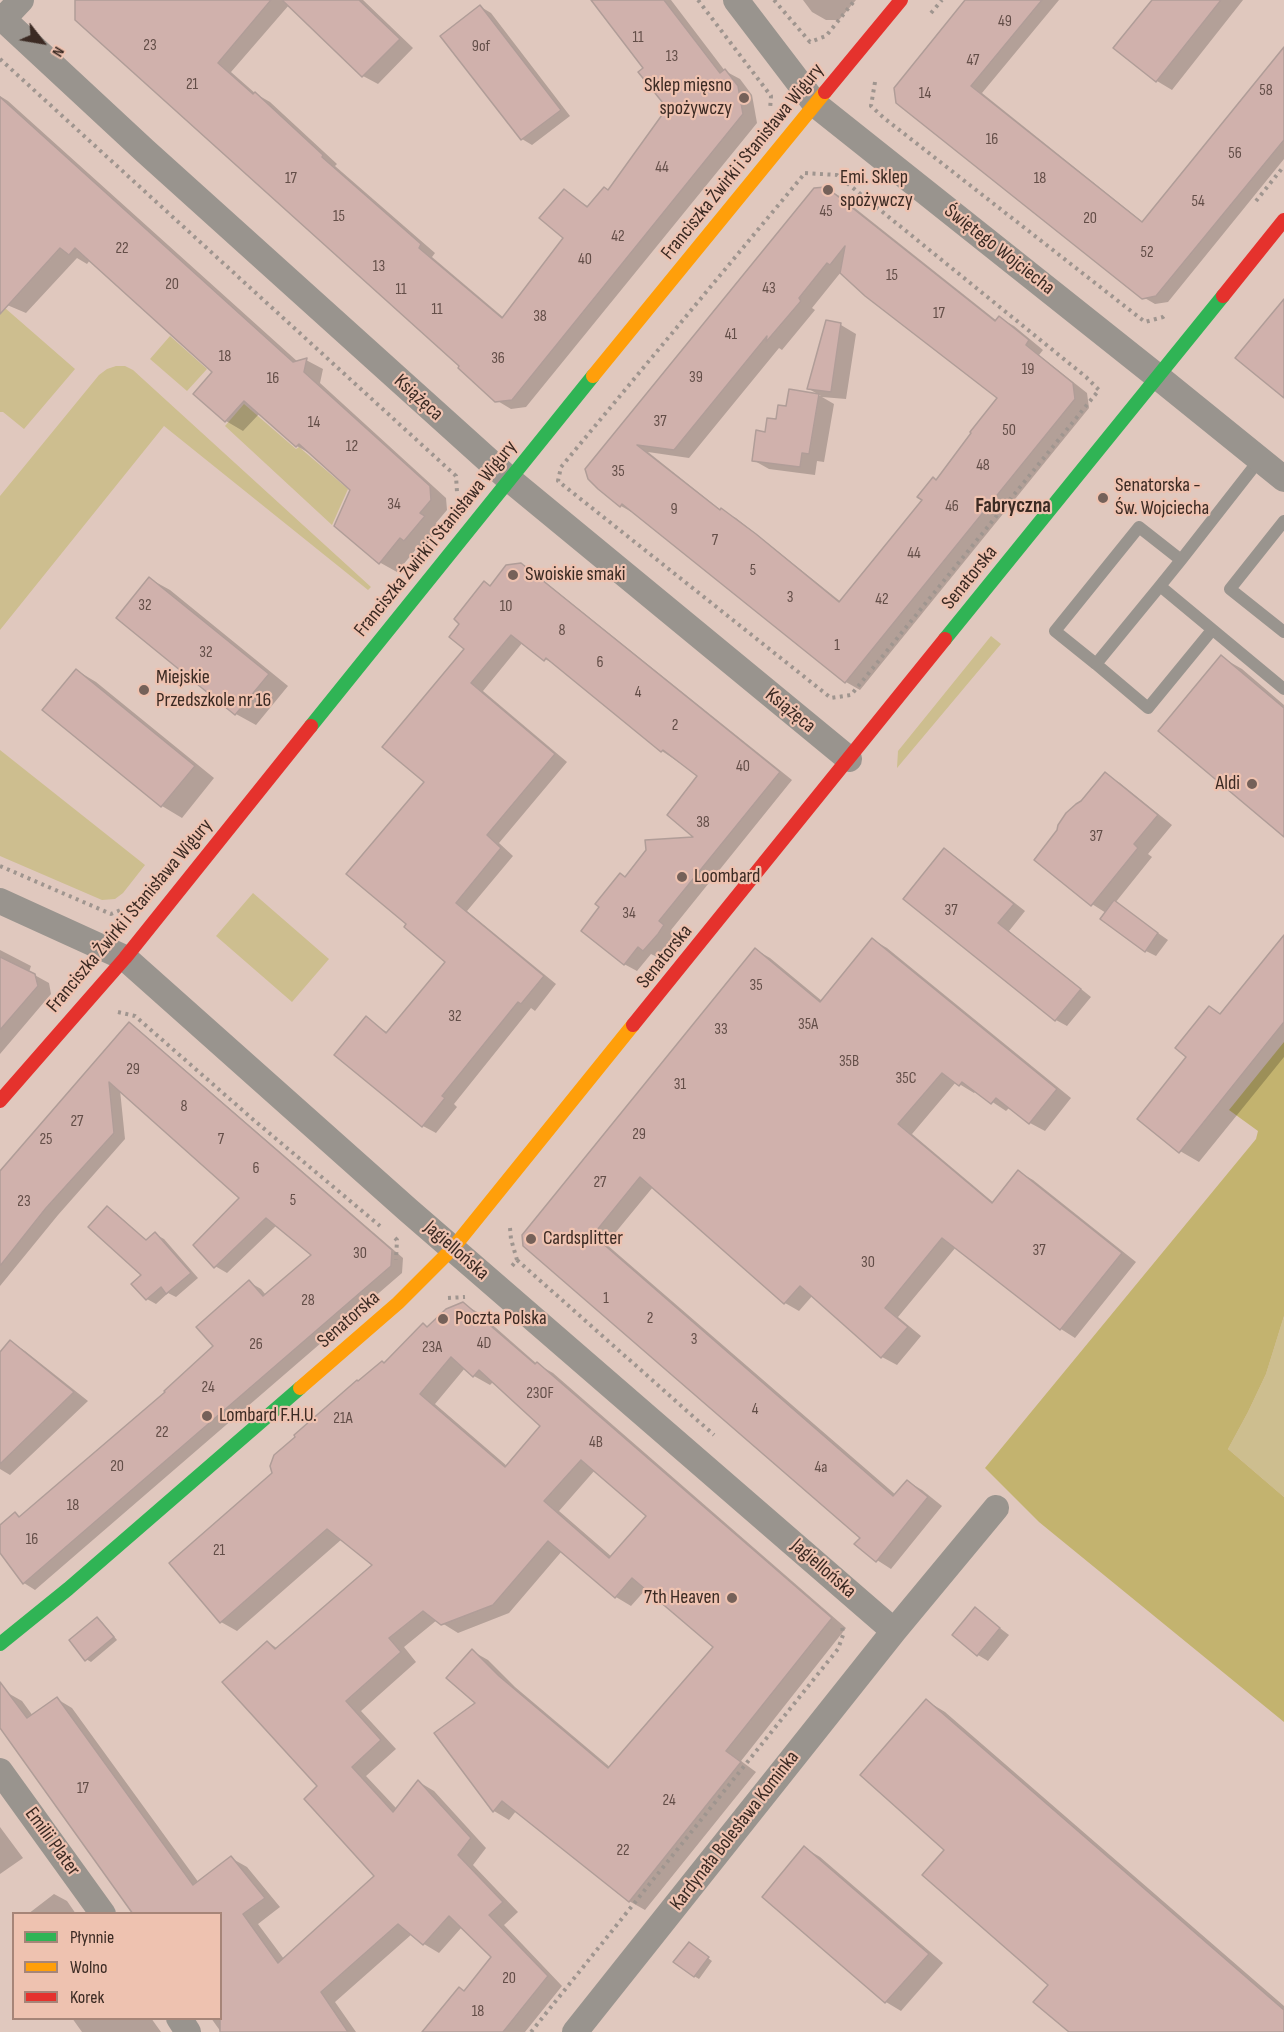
<!DOCTYPE html>
<meta charset="utf-8">
<style>
body{margin:0}
#map{position:relative;width:1284px;height:2032px;overflow:hidden;background:#e0c8be;font-family:"Sofia Sans Condensed",sans-serif}
canvas{display:block}
.legend{position:absolute;left:12px;top:1912px;width:210px;height:108px;box-sizing:border-box;background:#eec2b0;border:2px solid #a68578;margin:0;padding:8px 10px;list-style:none;font-size:18px;color:#3b2a23}
.legend li{display:flex;align-items:center;gap:12px;height:30px}
.legend b{width:30px;border:2px solid #a68578}
.north{position:absolute;left:12px;top:12px;width:60px;height:60px;-webkit-text-stroke:4px #eec2b0;paint-order:stroke;rotate:121deg;font-size:16px;font-weight:700;line-height:24px;text-align:center;color:#3b2a23}
.north::after{content:'';display:block;margin:auto;width:21px;height:27px;background:#3b2a23;clip-path:polygon(50% 0,100% 100%,50% 72%,0 100%)}
</style>
<div id="map">
<canvas width="1284" height="2032"></canvas>
<ul class="legend">
<li><b style="height:8px;background:#30b455"></b>Płynnie</li>
<li><b style="height:8px;background:#ff9f0a"></b>Wolno</li>
<li><b style="height:8px;background:#e5322d"></b>Korek</li>
</ul>
<div class="north">N</div>
</div>
<script>
const context = document.querySelector('canvas').getContext('2d');
context.lineJoin = 'round';
function paint(path, color) {
  context.fillStyle = color;
  context.fill(path, 'evenodd');
}
function shape(rows) {
  const path = new Path2D();
  for (const r of rows) {
    path.moveTo(r[0], r[1]);
    for (let i = 2; i < r.length; i += 2) path.lineTo(r[i], r[i + 1]);
  }
  return path;
}
function stroke(path, color, width, dash) {
  context.strokeStyle = color;
  context.lineWidth = width;
  context.lineCap = dash ? 'butt' : 'round';
  context.setLineDash(dash || []);
  context.stroke(path);
}
function drawText(font, color, halo, rows, align = 'center') {
  context.font = font + ' "Sofia Sans Condensed",sans-serif';
  context.lineWidth = 4.5;
  context.setLineDash([]);
  context.textBaseline = 'middle';
  context.strokeStyle = halo;
  context.fillStyle = color;
  for (const [text, x, y, turn = 0] of rows) {
    context.save();
    context.translate(x, y);
    context.rotate((+turn || 0) * Math.PI / 180);
    context.textAlign = isNaN(turn) ? turn : align;
    if (halo) context.strokeText(text, 0, 0);
    context.fillText(text, 0, 0);
    context.restore();
  }
}
const green = shape([
 [5,308,75,369,24,429,3,412,0,412,0,312],
 [170,336,207,369,187,391,150,359],
 [116,366,125,366,133,370,371,587,368,590,164,426,0,630,0,496,99,375,107,369],
 [244,404,296,449,299,447,348,489,332,525,225,426],
 [991,636,1001,644,897,768,898,751],
 [0,750,145,865,123,893,115,899,102,900,0,856],
 [253,893,329,959,292,1002,216,936],
 [1284,1316,1284,1497,1228,1449,1248,1412,1266,1374]
]);
const forest = shape([
 [1284,1042,1284,1316,1266,1374,1248,1412,1228,1449,1284,1497,1284,1722,1039,1522,985,1468,1256,1139,1258,1131,1229,1110]
]);
const shadow = shape([
 [82,0,363,0,413,48,378,84,363,76,289,5,231,72,256,94,270,102,337,164,335,166,435,253,432,257,504,318,565,238,564,191,589,207,609,191,669,108,645,69,593,0,671,0,725,71,740,79,752,95,757,123,526,407,511,409,496,400],
 [803,0,856,0,839,20,826,20,812,12],
 [967,0,1059,0,982,93,1144,223,1284,49,1284,159,1168,302,1155,304,1143,297,898,102],
 [1154,0,1243,0,1172,90,1157,81],
 [481,7,491,13,570,116,532,145,522,139],
 [0,96,8,101,298,362,306,360,323,369,320,383,446,498,447,510,436,523,441,527,422,550,418,547,397,572,379,562,351,490,314,456,297,446,260,413,243,431,226,421,214,372,90,260,87,264,77,258,26,313,0,302],
 [826,188,841,197,997,321,1000,318,1014,326,1043,350,1039,355,1087,393,1089,408,860,690,846,682,637,515,621,506,599,488],
 [841,272,999,398,937,481,841,602,770,545,736,518,722,511,648,452,689,458,779,348,782,350,815,310,812,308],
 [827,322,841,325,856,334,846,399,822,397,834,404,824,462,817,461,815,475,769,469,753,460,766,434,788,407,790,391,821,396,809,389],
 [520,565,534,573,792,780,671,930,676,934,671,941,657,957,651,954,637,971,624,964,626,878,697,839,699,776,662,751,558,666,545,659,523,642,483,691,567,762,499,843,513,856,467,911,556,984,535,1011,531,1008,454,1104,457,1107,436,1133,423,1126,336,1054,366,1018,388,1033,447,962,426,782,466,649,491,587],
 [150,579,170,590,288,686,256,725,236,714,118,618],
 [1221,657,1242,669,1284,705,1284,835],
 [76,670,96,682,214,778,182,818,162,806,44,710],
 [1105,774,1120,783,1172,825,1148,854,1152,857,1115,903,1168,940,1156,956,1146,951,1106,913,1092,904,1082,803],
 [944,850,956,857,1025,911,1009,931,1091,997,1067,1026,1056,1020],
 [1284,937,1284,1057,1199,1162,1180,1151,1188,1057,1209,1008,1221,1015],
 [873,940,887,948,1071,1098,1045,1131,1030,1123,1010,1107,1006,1111,976,1091,974,1093,956,1082,912,1134,994,1203,1019,1172,1033,1180,1136,1262,1075,1338,1061,1329,956,1247,898,1317,921,1336,897,1365,882,1357,813,1295,799,1311,785,1303,653,1187,606,1244,896,1495,907,1481,922,1490,942,1506,891,1569,877,1560,862,1537,524,1245,756,950,770,958,822,1001],
 [0,950,31,966,29,972,49,983,51,994,0,1054],
 [129,1024,140,1031,403,1258,402,1273,35,1590,24,1583,0,1551,0,1536,167,1392,216,1346,249,1282,261,1289,266,1295,314,1255,277,1225,227,1273,215,1266,241,1198,120,1090,125,1139,58,1215,0,1286,0,1173],
 [107,1208,116,1213,147,1241,155,1234,164,1239,198,1278,176,1297,168,1293,156,1304,147,1299,144,1275],
 [463,1304,479,1313,537,1364,553,1373,846,1628,741,1761,756,1772,645,1910,629,1901,516,1811,509,1820,494,1811,472,1651,488,1660,515,1687,611,1768,715,1647,647,1588,631,1606,616,1597,562,1551,509,1613,458,1633,437,1620,404,1647,416,1662,361,1711,396,1749,366,1776,397,1809,419,1782,434,1791,486,1848,473,1865,518,1912,504,1925,562,1986,525,2032,424,2032,465,1992,493,1957,462,1927,439,1953,424,1944,412,1934,335,2002,356,2032,221,2032,211,2018,220,2018,220,1914,0,1726,0,1696,6,1692,22,1701,33,1716,57,1699,72,1708,199,1883,231,1858,247,1867,280,1907,258,1924,284,1959,377,1876,320,1786,268,1642,278,1649,374,1565,342,1539,237,1631,221,1622,171,1563,274,1473,423,1324,428,1328],
 [465,1368,474,1376,490,1385,494,1381,543,1425,507,1466,435,1404],
 [595,1470,648,1516,612,1557,559,1511],
 [11,1342,25,1351,88,1401,10,1475,0,1469,0,1354],
 [975,1609,1009,1635,988,1661,978,1655],
 [97,1619,102,1622,117,1640,91,1662,86,1659],
 [927,1701,945,1712,1284,2006,1284,2032,1070,2032,1050,1985,947,1849],
 [0,1827,23,1858,0,1874],
 [805,1848,820,1857,943,1963,901,2011,886,2002],
 [54,1894,67,1901,76,1914,28,1914],
 [693,1947,712,1961,699,1979,694,1976],
 [72,2018,151,2018,161,2032,82,2032]
]);
const building = shape([
 [75,0,271,0,218,63,253,94,255,92,323,155,322,157,421,244,419,248,502,318,563,238,539,218,564,189,587,207,604,187,608,190,667,108,638,72,643,68,591,0,664,0,720,73,725,69,738,86,743,114,512,400,495,402,458,368,459,366,75,20,75,0],
 [282,0,359,0,400,39,362,77,282,0],
 [965,0,1042,0,971,86,1142,222,1284,47,1284,140,1156,296,1142,299,896,103,894,88,965,0],
 [1152,0,1221,0,1156,82,1113,48,1152,0],
 [480,5,561,110,521,140,440,36,480,5],
 [0,97,293,362,307,358,304,372,430,486,431,500,420,513,425,516,404,541,400,538,379,564,334,526,350,490,299,444,296,447,244,401,225,422,193,394,212,372,75,248,69,255,60,248,0,314,0,97],
 [826,187,995,321,999,316,1029,340,1026,345,1073,383,1075,399,845,683,622,504,620,507,598,489,588,479,585,469,814,188,826,187],
 [845,246,840,273,865,296,997,398,970,432,971,433,936,480,933,477,917,497,922,500,839,602,756,534,721,508,720,510,637,445,674,450,767,336,766,342,801,301,799,298,827,263,830,265,845,246],
 [1284,299,1284,398,1235,358,1284,299],
 [826,320,841,323,831,392,807,389,826,320],
 [789,389,819,394,809,454,802,453,800,467,752,461,756,430,765,432,767,418,776,419,778,405,786,406,789,389],
 [521,563,780,772,659,921,664,925,658,934,643,951,638,947,624,965,581,931,599,907,595,904,620,873,625,877,646,850,645,840,693,837,667,815,697,776,663,750,661,752,546,658,544,661,511,635,471,683,555,754,487,835,501,848,456,903,544,976,521,1004,518,1002,442,1096,445,1098,422,1127,334,1055,366,1016,386,1033,445,962,404,927,406,924,346,874,424,782,382,747,464,649,449,637,459,624,454,619,484,581,490,586,506,565,521,563],
 [149,577,269,674,235,715,116,618,149,577],
 [1221,655,1284,708,1284,837,1158,731,1221,655],
 [76,669,195,766,161,807,42,710,76,669],
 [1105,772,1158,815,1134,844,1138,848,1091,906,1034,860,1057,830,1058,825,1066,813,1076,804,1081,801,1105,772],
 [944,848,1014,904,998,923,1081,989,1055,1021,903,899,944,848],
 [1114,900,1158,933,1145,952,1100,919,1114,900],
 [1284,935,1284,1022,1179,1153,1137,1119,1186,1057,1175,1048,1209,1006,1220,1014,1284,935],
 [872,938,1057,1089,1029,1124,996,1098,991,1104,962,1082,959,1086,942,1073,898,1124,992,1203,1018,1170,1122,1253,1060,1330,942,1238,885,1308,908,1327,881,1358,800,1286,784,1304,640,1177,593,1235,893,1496,907,1480,928,1497,876,1562,854,1544,860,1538,523,1246,522,1235,755,948,820,1002,872,938],
 [0,957,35,974,38,986,0,1030,0,957],
 [129,1022,392,1250,391,1266,23,1584,0,1553,0,1525,15,1512,19,1517,165,1392,164,1391,213,1346,196,1327,249,1280,263,1296,311,1255,266,1218,214,1268,193,1245,239,1198,109,1082,114,1133,46,1208,0,1266,0,1171,129,1022],
 [107,1206,146,1240,155,1232,191,1273,166,1294,161,1287,146,1300,131,1284,141,1275,88,1227,107,1206],
 [463,1302,535,1364,537,1362,832,1618,726,1751,741,1762,629,1902,502,1801,493,1812,434,1733,475,1703,446,1678,472,1649,499,1676,608,1768,713,1647,632,1578,615,1598,548,1541,493,1605,441,1625,423,1611,389,1638,401,1652,346,1701,381,1740,352,1767,393,1812,418,1780,471,1838,458,1855,503,1902,489,1915,548,1976,503,2032,422,2032,459,1987,464,1991,491,1957,449,1916,423,1945,398,1924,321,1992,348,2032,220,2032,220,1914,133,1914,0,1728,0,1682,27,1718,57,1697,193,1885,231,1856,265,1898,243,1914,278,1963,374,1876,304,1799,317,1786,222,1682,267,1641,275,1649,372,1565,327,1529,220,1623,169,1563,272,1473,270,1466,274,1455,295,1437,294,1435,357,1380,358,1381,382,1361,384,1363,423,1323,427,1327,446,1309,463,1302],
 [451,1357,473,1377,479,1370,540,1426,505,1467,420,1394,451,1357],
 [581,1460,646,1516,609,1558,544,1501,581,1460],
 [10,1340,74,1392,0,1464,0,1352,10,1340],
 [975,1607,1000,1628,977,1656,952,1635,975,1607],
 [97,1617,114,1637,85,1661,69,1640,97,1617],
 [926,1699,1284,2010,1284,2032,1069,2032,1033,2002,1048,1985,922,1875,944,1850,860,1775,926,1699],
 [804,1846,929,1954,885,2003,762,1897,804,1846],
 [689,1942,709,1957,694,1977,673,1962,689,1942]
]);
const path = shape([
 [698,0,771,96,770,110],
 [774,0,810,42,826,36,855,0],
 [931,13,942,0],
 [0,59,456,476,457,492],
 [875,82,871,106,884,118,1145,322,1163,317,1165,315],
 [805,173,837,175,1086,377,1099,390,851,695,831,698,558,481,561,467,805,173],
 [1256,201,1284,166],
 [0,866,111,914,123,909],
 [118,1012,135,1016,256,1122,380,1226],
 [510,1228,511,1239,517,1260,512,1266],
 [395,1238,397,1240,396,1260],
 [517,1260,714,1435],
 [448,1298,465,1297],
 [531,2032,838,1649,843,1635,842,1624]
]);
const lane = shape([
 [1284,521,1230,589,1284,632],
 [1181,560,1139,527,1055,631,1096,664,1160,586,1181,560,1260,459],
 [1160,586,1284,689],
 [1096,664,1148,708,1212,630]
]);
const street = shape([
 [21,0,3,19,144,150,509,479,849,759],
 [736,0,816,105,1158,377,1284,479],
 [0,901,125,958,408,1210,894,1631],
 [0,1771,103,1914],
 [179,2018,188,2032],
 [575,2032,894,1631,996,1508]
]);
const fast = shape([
 [945,639,1223,296],
 [311,726,593,376],
 [0,1644,68,1589,300,1388]
]);
const slow = shape([
 [593,376,825,92],
 [300,1388,398,1303,453,1248,633,1025]
]);
const jam = shape([
 [825,92,901,0],
 [1223,296,1284,220],
 [633,1025,945,639],
 [0,1101,125,958,311,726]
]);
const markers = [
 [744,98,6,"#756159"],
 [828,190,6,"#756159"],
 [1103,498,6,"#756159"],
 [513,575,6,"#756159"],
 [144,690,6,"#756159"],
 [1252,784,6,"#756159"],
 [682,877,6,"#756159"],
 [531,1239,6,"#756159"],
 [443,1319,6,"#756159"],
 [207,1416,6,"#756159"],
 [732,1598,6,"#756159"]
];
const numberNames = [
 ["49",1005,22],
 ["11",638,38],
 ["23",150,46],
 ["9of",481,47],
 ["13",672,57],
 ["47",973,61],
 ["21",192,85],
 ["58",1266,91],
 ["14",925,94],
 ["16",992,140],
 ["56",1235,154],
 ["44",662,168],
 ["17",291,179],
 ["18",1040,179],
 ["54",1198,202],
 ["45",826,212],
 ["15",339,217],
 ["20",1090,219],
 ["42",618,237],
 ["22",122,249],
 ["52",1147,253],
 ["40",585,260],
 ["13",379,267],
 ["15",892,276],
 ["20",172,285],
 ["43",769,289],
 ["11",401,290],
 ["11",437,310],
 ["17",939,314],
 ["38",540,317],
 ["41",731,335],
 ["18",225,357],
 ["36",498,359],
 ["19",1028,370],
 ["39",696,378],
 ["16",273,379],
 ["37",660,422],
 ["14",314,423],
 ["50",1009,431],
 ["12",352,447],
 ["48",983,466],
 ["35",618,472],
 ["34",394,505],
 ["46",952,507],
 ["9",674,510],
 ["7",715,541],
 ["44",914,554],
 ["5",753,571],
 ["3",790,598],
 ["42",882,600],
 ["32",145,606],
 ["10",506,607],
 ["8",562,631],
 ["1",837,646],
 ["32",206,653],
 ["6",600,663],
 ["4",638,693],
 ["2",675,726],
 ["40",743,767],
 ["38",703,823],
 ["37",1096,837],
 ["37",951,911],
 ["34",629,914],
 ["35",756,986],
 ["32",455,1017],
 ["35A",808,1025],
 ["33",721,1030],
 ["35B",849,1062],
 ["29",133,1070],
 ["35C",906,1079],
 ["31",680,1085],
 ["8",184,1107],
 ["27",77,1122],
 ["29",639,1135],
 ["25",46,1140],
 ["7",221,1140],
 ["6",256,1169],
 ["27",600,1183],
 ["5",293,1201],
 ["23",24,1202],
 ["37",1039,1251],
 ["30",360,1254],
 ["30",868,1263],
 ["1",606,1299],
 ["28",308,1301],
 ["2",650,1319],
 ["3",694,1340],
 ["4D",484,1344],
 ["26",256,1345],
 ["23A",432,1348],
 ["24",208,1388],
 ["23OF",540,1394],
 ["4",755,1410],
 ["21A",343,1419],
 ["22",162,1433],
 ["4B",596,1443],
 ["20",117,1467],
 ["4a",821,1468],
 ["18",73,1506],
 ["16",32,1540],
 ["21",219,1551],
 ["17",83,1789],
 ["24",669,1801],
 ["22",623,1851],
 ["20",509,1979],
 ["18",478,2012]
];
const poiNames = [
 ["Sklep mięsno",732,86,"right"],
 ["spożywczy",732,109,"right"],
 ["Emi. Sklep",840,178],
 ["spożywczy",840,201],
 ["Senatorska -",1115,486],
 ["Św. Wojciecha",1115,509],
 ["Swoiskie smaki",525,575],
 ["Miejskie",156,678],
 ["Przedszkole nr 16",156,701],
 ["Aldi",1240,784,"right"],
 ["Loombard",694,877],
 ["Cardsplitter",543,1239],
 ["Poczta Polska",455,1319],
 ["Lombard F.H.U.",219,1416],
 ["7th Heaven",720,1598,"right"]
];
const streetNames = [
 ["Franciszka Żwirki i Stanisława Wigury",743,162,-51],
 ["Świętego Wojciecha",999,250,38],
 ["Książęca",418,398,42],
 ["Franciszka Żwirki i Stanisława Wigury",436,539,-51],
 ["Senatorska",970,578,-51],
 ["Książęca",790,711,39],
 ["Franciszka Żwirki i Stanisława Wigury",130,916,-50],
 ["Senatorska",665,957,-51],
 ["Jagiellońska",456,1251,41],
 ["Senatorska",349,1320,-41],
 ["Jagiellońska",823,1569,41],
 ["Kardynała Bolesława Kominka",735,1831,-52],
 ["Emilii Plater",52,1842,54]
];
const neighbourhoodNames = [
 ["Fabryczna",1013,507]
];
paint(green, '#cdbe8f');
paint(forest, '#c3b36f');
paint(shadow, '#0003');
paint(building, '#d0b1ac');
stroke(building, '#b09d98', 1.5);
stroke(path, '#9f958f', 4, [3, 4.5]);
stroke(lane, '#99948e', 12);
stroke(street, '#99948e', 26);
stroke(fast, '#30b455', 14);
stroke(slow, '#ff9f0a', 14);
stroke(jam, '#e5322d', 14);
for (const [x, y, r, color] of markers) {
  const dot = new Path2D();
  dot.arc(x, y, r, 0, 2 * Math.PI);
  context.fillStyle = color;
  context.fill(dot);
  stroke(dot, '#eec2b0', 2);
}
drawText('16px', '#634e48', null, numberNames);
drawText('20px', '#3b2a23', '#eec2b0', poiNames, 'left');
drawText('20px', '#3b2a23', '#eec2b0', streetNames);
drawText('bold 21px', '#3b2a23', '#eec2b0', neighbourhoodNames);
</script>
